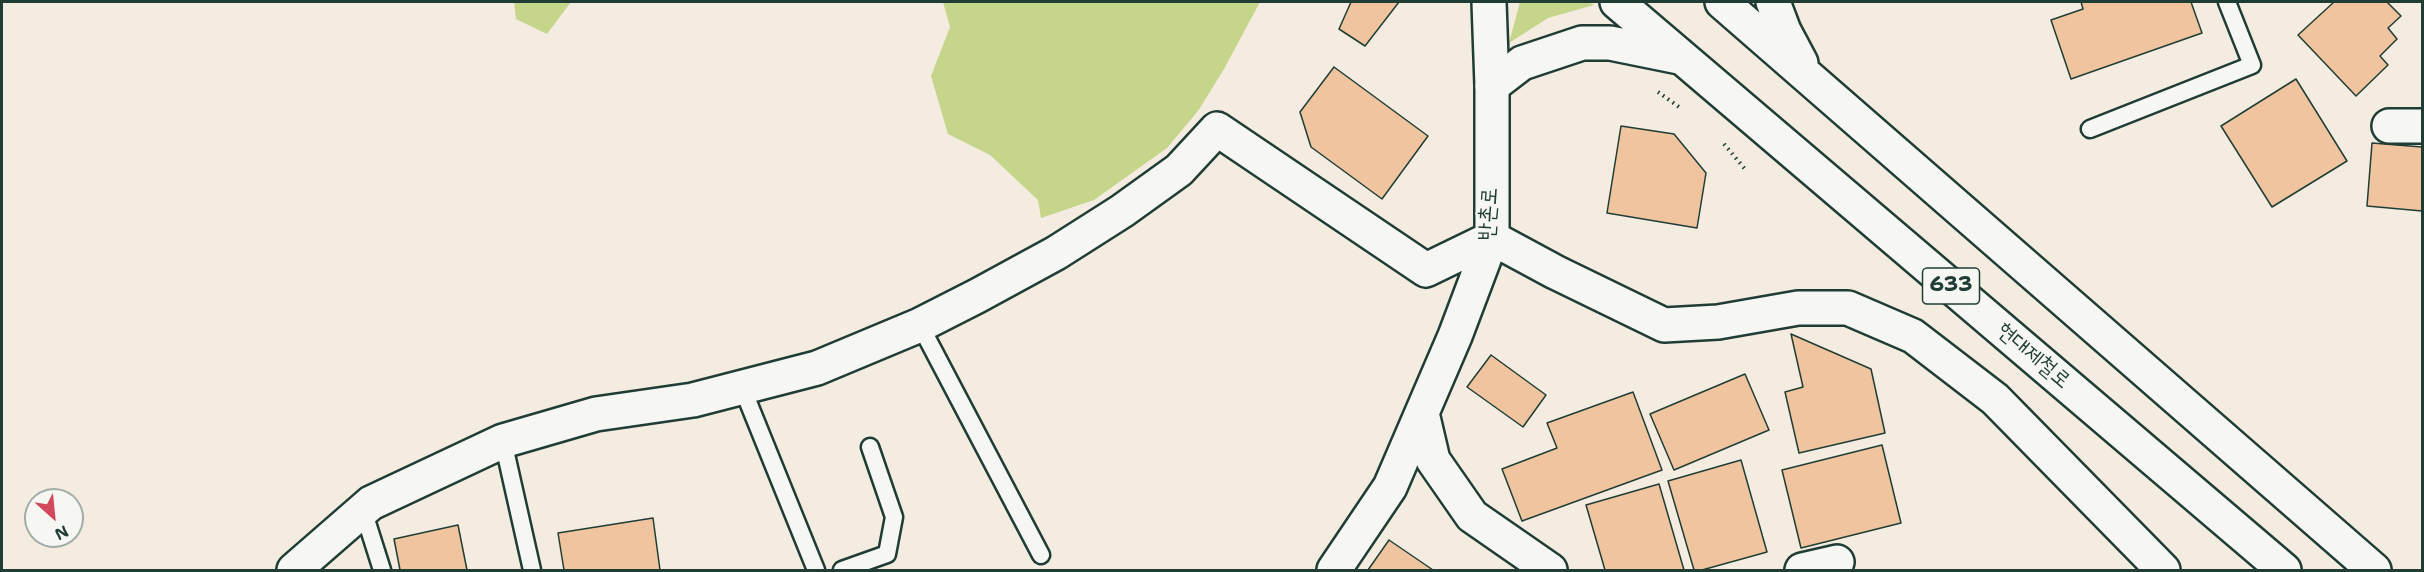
<!DOCTYPE html>
<meta charset="utf-8">
<style>
body{margin:0}
#map{position:relative;width:2424px;height:572px;overflow:hidden;background:#f5ece1;font-family:"Shantell Sans",sans-serif}
canvas{display:block}
.frame{position:absolute;inset:0;border:3px solid #1f3d34;pointer-events:none}
.north{position:absolute;left:24px;top:488px;width:60px;height:60px;box-sizing:border-box;background:#f6f6f2;border:2px solid #a0aca6;border-radius:50%;rotate:153deg;font-size:16px;font-weight:700;line-height:24px;text-align:center;color:#1f3d34}
.north::after{content:'';display:block;margin:auto;width:21px;height:27px;background:#d1495b;clip-path:polygon(50% 0,100% 100%,50% 72%,0 100%)}
</style>
<div id="map">
<canvas width="2424" height="572"></canvas>
<div class="frame"></div>
<div class="north">N</div>
</div>
<script>
const context = document.querySelector('canvas').getContext('2d');
context.lineJoin = 'round';
function paint(path, color) {
  context.fillStyle = color;
  context.fill(path, 'evenodd');
}
function shape(rows) {
  const path = new Path2D();
  for (const r of rows) {
    path.moveTo(r[0], r[1]);
    for (let i = 2; i < r.length; i += 2) path.lineTo(r[i], r[i + 1]);
  }
  return path;
}
function stroke(path, color, width, dash) {
  context.strokeStyle = color;
  context.lineWidth = width;
  context.lineCap = dash ? 'butt' : 'round';
  context.setLineDash(dash || []);
  context.stroke(path);
}
function drawText(font, color, halo, rows, align = 'center') {
  context.font = font + ' "Shantell Sans","Poor Story",sans-serif';
  context.lineWidth = 4.5;
  context.setLineDash([]);
  context.textBaseline = 'middle';
  context.strokeStyle = halo;
  context.fillStyle = color;
  for (const [text, x, y, turn = 0] of rows) {
    context.save();
    context.translate(x, y);
    context.rotate((+turn || 0) * Math.PI / 180);
    context.textAlign = isNaN(turn) ? turn : align;
    if (halo) context.strokeText(text, 0, 0);
    context.fillText(text, 0, 0);
    context.restore();
  }
}
const green = shape([
 [514,2,571,2,547,34,516,19],
 [943,2,1260,2,1224,69,1198,111,1167,148,1094,200,1041,218,1038,200,990,155,948,134,931,76,950,27],
 [1520,2,1589,2,1594,5,1548,18,1509,43]
]);
const building = shape([
 [1351,2,1399,2,1365,46,1339,29,1351,2],
 [2081,2,2191,2,2202,33,2071,79,2051,20,2083,9,2081,2],
 [2334,2,2387,2,2401,16,2388,28,2397,39,2380,56,2388,65,2356,96,2298,35,2334,2],
 [1334,67,1428,136,1382,199,1311,147,1300,112,1334,67],
 [2296,79,2347,161,2272,207,2221,126,2296,79],
 [1621,126,1674,134,1706,173,1697,228,1607,213,1621,126],
 [2372,143,2422,147,2422,211,2367,206,2372,143],
 [1791,334,1871,369,1885,433,1799,453,1785,392,1803,387,1791,334],
 [1491,355,1546,395,1523,427,1467,387,1491,355],
 [1745,374,1769,430,1674,470,1650,414,1745,374],
 [1633,392,1662,470,1522,521,1502,469,1557,448,1547,423,1633,392],
 [1882,445,1901,523,1801,548,1782,470,1882,445],
 [1741,460,1767,552,1702,570,1694,570,1668,481,1741,460],
 [1659,484,1684,570,1605,570,1586,505,1659,484],
 [653,518,660,570,564,570,558,533,653,518],
 [458,525,467,570,400,570,394,539,458,525],
 [1389,540,1433,570,1368,570,1389,540]
]);
const path = shape([
 [1658,92,1679,107],
 [1724,144,1745,169]
]);
const lane = shape([
 [2090,129,2252,65,2227,2],
 [920,325,1041,555],
 [742,387,816,570],
 [503,441,532,570],
 [363,510,382,570],
 [842,570,887,554,894,517,870,447]
]);
const street = shape([
 [2389,126,2422,126],
 [1422,413,1433,460,1472,516,1550,570],
 [294,570,371,503,503,441,596,414,693,400,817,368,920,325,977,296,1056,253,1122,211,1179,170,1217,129,1426,270,1492,238,1555,272,1664,325,1718,322,1798,308,1848,308,1913,336,1995,399,2163,570],
 [1334,570,1390,487,1455,336,1492,238,1492,86,1489,2],
 [1802,570,1837,562]
]);
const highway = shape([
 [1617,2,2284,570],
 [1722,2,2374,570],
 [1773,2,1784,31,1801,63],
 [1492,86,1522,63,1582,43,1610,43,1679,57]
]);
const shields = [
 [1951,286,57]
];
const shieldNames = [
 ["633",1951,286]
];
const streetNames = [
 ["반촌로",1489,214,-86],
 ["현대제철로",2033,356,40]
];
paint(green, '#c5d68a');
paint(building, '#efc49f');
stroke(building, '#1f3d34', 1.5);
stroke(lane, '#1f3d34', 21);
stroke(street, '#1f3d34', 38);
stroke(highway, '#1f3d34', 38);
stroke(path, '#1f3d34', 4, [1.5, 4.5]);
stroke(lane, '#f6f6f2', 16);
stroke(street, '#f6f6f2', 33);
stroke(highway, '#f6f6f2', 33);
for (const [x, y, w] of shields) {
  const box = new Path2D();
  box.roundRect(x - w / 2, y - 18, w, 36, 4.5);
  context.fillStyle = '#f6f6f2';
  context.fill(box);
  stroke(box, '#1f3d34', 1.5);
}
drawText('bold 21px', '#1f3d34', null, shieldNames);
drawText('22px', '#1f3d34', '#f6f6f2', streetNames);
</script>
